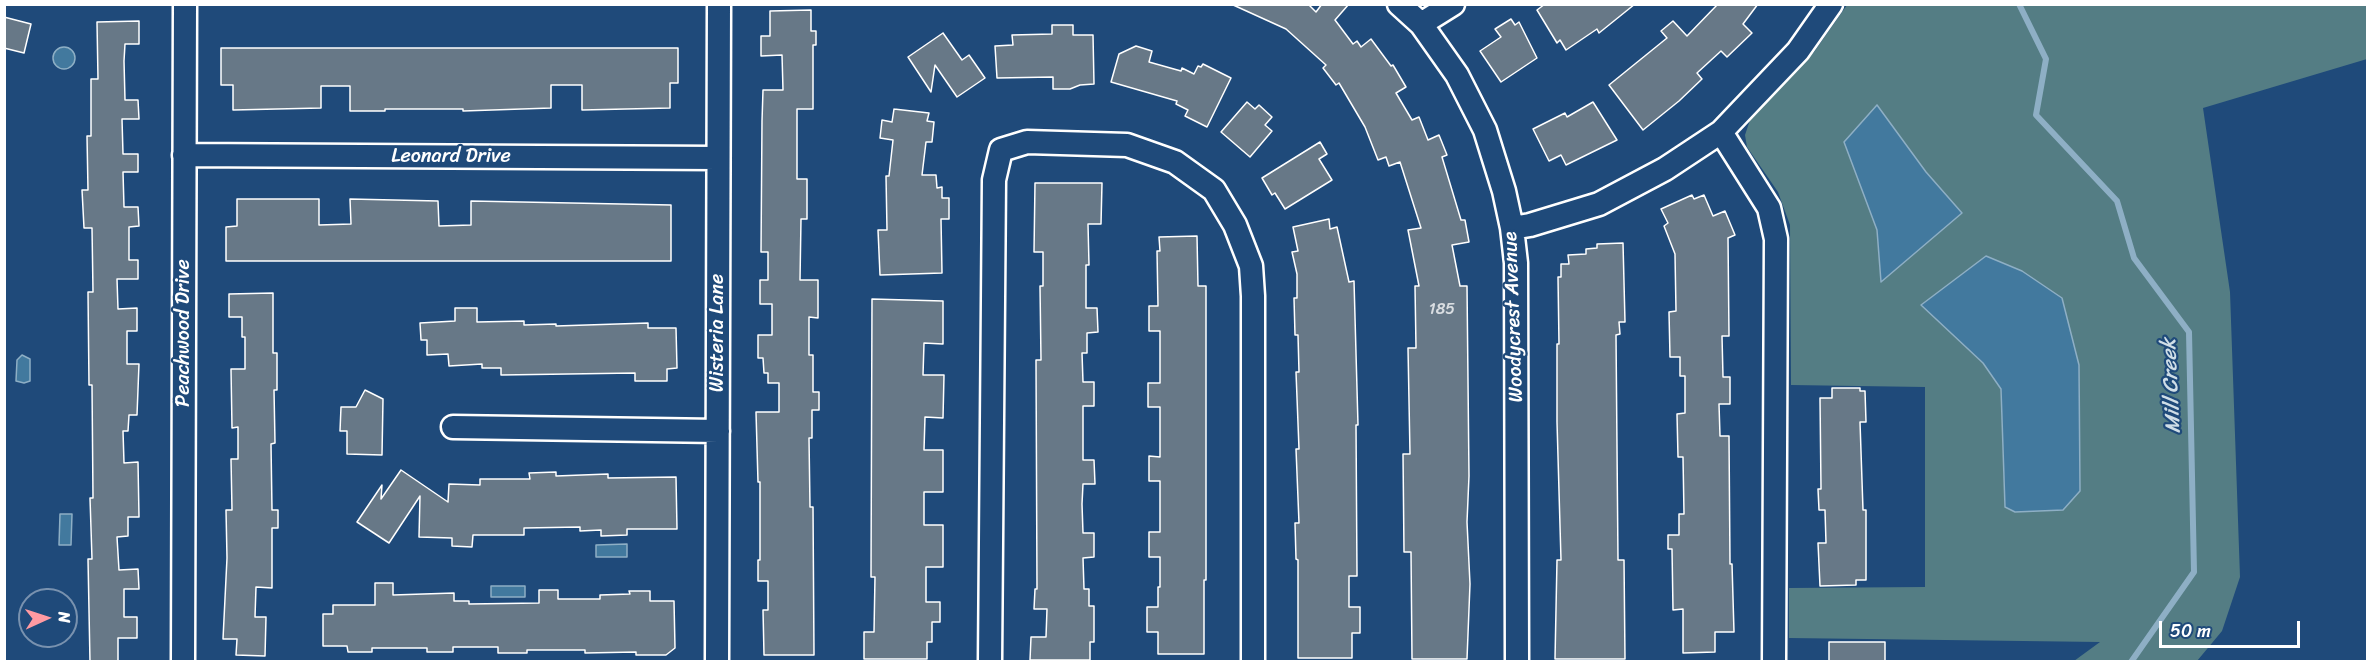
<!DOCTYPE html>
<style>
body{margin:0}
#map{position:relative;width:2372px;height:666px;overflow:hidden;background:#1f4a7a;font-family:Sriracha,sans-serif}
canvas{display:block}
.frame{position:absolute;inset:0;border:6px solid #fff;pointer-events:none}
.north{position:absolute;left:18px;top:588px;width:60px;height:60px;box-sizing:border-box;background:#1f4a7a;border:2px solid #7992af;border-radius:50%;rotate:87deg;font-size:16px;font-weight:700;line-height:24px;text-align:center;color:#fff}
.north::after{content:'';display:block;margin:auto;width:21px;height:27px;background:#ff9aa2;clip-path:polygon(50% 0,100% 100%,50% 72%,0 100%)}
.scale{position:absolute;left:2159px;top:621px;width:141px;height:27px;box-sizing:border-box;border:3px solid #fff;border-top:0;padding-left:8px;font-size:18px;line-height:21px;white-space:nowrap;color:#fff;-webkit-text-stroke:4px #1f4a7a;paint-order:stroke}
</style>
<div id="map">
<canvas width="2372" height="666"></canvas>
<div class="frame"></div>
<div class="north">N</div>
<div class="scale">50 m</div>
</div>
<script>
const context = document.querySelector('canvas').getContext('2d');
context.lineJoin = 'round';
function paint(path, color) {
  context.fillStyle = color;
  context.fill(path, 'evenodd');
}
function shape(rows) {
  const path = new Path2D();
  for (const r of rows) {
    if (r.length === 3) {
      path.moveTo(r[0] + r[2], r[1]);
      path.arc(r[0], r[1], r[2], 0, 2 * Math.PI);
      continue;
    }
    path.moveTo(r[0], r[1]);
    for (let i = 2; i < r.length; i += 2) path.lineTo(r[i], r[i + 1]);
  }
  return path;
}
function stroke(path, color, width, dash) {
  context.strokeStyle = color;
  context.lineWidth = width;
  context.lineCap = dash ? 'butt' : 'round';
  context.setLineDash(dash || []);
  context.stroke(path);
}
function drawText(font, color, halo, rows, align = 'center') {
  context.font = font + ' Sriracha,sans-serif';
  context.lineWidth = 4.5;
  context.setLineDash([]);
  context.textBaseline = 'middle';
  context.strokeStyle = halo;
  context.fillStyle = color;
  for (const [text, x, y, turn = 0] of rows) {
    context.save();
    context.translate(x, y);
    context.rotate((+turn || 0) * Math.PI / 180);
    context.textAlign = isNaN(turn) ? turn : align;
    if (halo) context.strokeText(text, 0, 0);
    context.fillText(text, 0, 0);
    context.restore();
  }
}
const green = shape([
 [1847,5,2367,5,2367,59,2203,108,2230,292,2240,577,2222,631,2197,661,2074,661,2100,642,1789,638,1789,588,1925,587,1925,387,1791,385,1790,225,1778,192,1747,147,1745,135,1750,120,1814,52],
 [1926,172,1962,213,1881,281,1877,230],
 [1921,305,2079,365,2080,491,2063,510,2005,507,2001,389,1983,363]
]);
const water = shape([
 [64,58,11],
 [1877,105,1926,172,1962,213,1881,282,1877,230,1844,142,1877,105],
 [1986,256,2022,271,2062,298,2079,365,2080,491,2063,510,2015,512,2005,507,2001,389,1983,363,1921,305,1986,256],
 [22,355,30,359,30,381,24,383,16,381,17,360,22,355],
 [60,514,72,514,71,545,59,545,60,514],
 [627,544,627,557,596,557,596,545,627,544],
 [491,586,525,586,525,597,491,597,491,586]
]);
const stream = shape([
 [2019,4,2046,59,2036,115,2117,201,2134,258,2189,332,2194,572,2131,662]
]);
const building = shape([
 [1231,4,1308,4,1316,12,1322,4,1349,4,1335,20,1353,44,1357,41,1361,47,1371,39,1391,66,1393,65,1406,87,1396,93,1412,120,1419,117,1428,140,1439,135,1447,155,1442,157,1461,220,1465,220,1469,242,1452,245,1460,286,1467,286,1469,476,1467,522,1470,584,1467,659,1412,659,1411,552,1404,552,1403,454,1410,454,1408,348,1416,348,1415,286,1419,286,1408,230,1421,228,1400,162,1389,166,1386,157,1378,160,1365,127,1339,83,1336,85,1323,68,1326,65,1286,29,1231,4],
 [1545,4,1635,4,1599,33,1597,29,1566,50,1560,40,1557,43,1537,10,1545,4],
 [1718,4,1758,4,1743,24,1752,33,1727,57,1721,51,1697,73,1702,79,1679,101,1643,130,1609,85,1667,38,1661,31,1673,21,1687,36,1718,4],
 [811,10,811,31,816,31,816,45,813,45,813,109,797,109,797,179,807,179,807,219,801,219,800,280,818,280,818,318,809,317,809,355,813,355,813,392,819,392,819,410,812,410,812,438,809,438,810,507,813,507,814,655,764,655,763,610,768,610,768,581,758,581,758,560,760,560,760,482,758,482,756,412,779,412,779,383,768,383,768,373,764,373,763,358,758,358,758,335,772,335,772,304,760,304,760,280,768,280,768,252,761,252,762,121,763,90,783,90,782,55,761,56,761,36,770,36,770,11,811,10],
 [4,17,31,24,24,53,4,48,4,17],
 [1511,19,1515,25,1519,22,1537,58,1501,82,1480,51,1501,37,1495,29,1511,19],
 [139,21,139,44,125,44,124,61,125,100,138,100,139,119,122,119,123,154,138,154,138,172,123,172,124,207,138,207,139,226,129,227,129,260,138,260,138,279,117,279,118,309,137,308,137,331,127,331,127,364,139,364,137,415,129,415,128,431,123,431,124,463,138,462,139,517,128,517,128,536,117,537,119,570,138,569,139,589,124,589,124,617,137,617,137,638,118,638,118,662,90,662,88,559,92,559,90,498,93,498,92,385,89,385,88,292,93,292,92,228,84,228,82,190,88,190,87,136,91,136,91,79,98,79,97,22,139,21],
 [1052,25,1073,25,1073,35,1093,35,1094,84,1080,85,1070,89,1053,89,1053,77,997,78,995,46,1013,45,1012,35,1052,34,1052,25],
 [943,33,962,60,969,55,985,78,957,97,935,65,931,92,908,57,943,33],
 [1136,46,1152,51,1149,62,1181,71,1182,68,1194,74,1198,66,1201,67,1203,64,1231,78,1207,127,1185,116,1188,110,1176,104,1177,101,1111,82,1119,54,1136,46],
 [221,48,678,48,678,83,670,83,670,108,582,110,582,85,551,85,551,108,463,111,463,109,385,109,385,111,350,111,350,86,321,86,321,108,233,110,233,85,221,85,221,48],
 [1247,102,1255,109,1259,105,1272,117,1265,125,1272,131,1250,157,1221,132,1247,102],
 [1593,102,1617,140,1566,165,1561,155,1549,161,1533,129,1565,113,1567,117,1593,102],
 [894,109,929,113,927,121,934,122,932,142,926,142,922,175,936,175,937,188,942,187,942,198,949,198,949,219,941,219,942,273,880,275,878,230,887,230,886,176,889,176,893,140,880,138,882,120,892,122,894,109],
 [1320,142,1327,154,1319,159,1332,180,1285,209,1275,193,1272,195,1262,178,1320,142],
 [1035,183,1102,183,1101,224,1088,224,1089,265,1086,265,1086,308,1097,308,1098,332,1087,333,1087,353,1082,353,1083,382,1094,382,1094,406,1083,406,1083,460,1094,460,1095,484,1083,484,1082,504,1083,533,1094,533,1094,557,1083,558,1084,589,1089,589,1089,606,1094,606,1094,642,1090,642,1090,660,1030,660,1031,637,1046,637,1047,609,1034,609,1035,589,1037,589,1036,360,1041,360,1040,286,1043,286,1043,252,1034,252,1035,183],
 [1692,195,1694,199,1704,195,1713,216,1725,211,1735,235,1728,238,1729,336,1722,336,1723,377,1730,377,1730,404,1719,404,1720,436,1729,436,1730,564,1732,564,1734,632,1715,632,1715,652,1683,653,1683,609,1673,610,1672,549,1668,549,1668,535,1679,535,1679,514,1684,514,1683,457,1678,457,1677,414,1685,413,1685,376,1680,376,1680,357,1670,357,1669,312,1676,311,1675,254,1664,226,1668,223,1661,209,1692,195],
 [237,199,319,199,319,225,351,224,350,199,438,201,439,226,471,225,471,201,671,205,671,261,226,261,226,227,237,226,237,199],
 [1329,219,1330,229,1337,227,1349,282,1354,281,1358,425,1356,425,1357,576,1349,576,1349,607,1360,607,1360,633,1352,633,1352,658,1298,658,1298,560,1296,559,1295,523,1299,523,1296,449,1299,449,1296,372,1299,372,1298,335,1295,335,1294,298,1297,298,1297,274,1292,252,1298,251,1293,227,1329,219],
 [1197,236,1198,286,1206,286,1206,580,1204,580,1204,654,1158,654,1158,632,1147,632,1147,607,1158,607,1158,587,1160,587,1160,557,1149,557,1149,532,1160,532,1160,481,1149,481,1149,456,1160,457,1160,407,1148,407,1148,383,1160,383,1160,331,1149,331,1149,306,1158,306,1157,251,1160,251,1159,237,1197,236],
 [1623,243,1625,322,1619,322,1620,334,1616,335,1618,560,1624,560,1625,659,1555,659,1557,560,1561,560,1557,422,1557,344,1559,344,1558,277,1561,277,1561,264,1569,264,1568,255,1586,254,1586,249,1597,248,1597,244,1623,243],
 [273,293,273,353,277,353,277,390,274,390,275,443,271,444,272,510,278,510,278,528,272,528,272,588,256,587,255,617,266,617,265,656,236,655,237,639,223,639,227,558,226,510,232,510,231,459,238,459,238,427,232,428,231,369,245,369,245,337,242,337,242,317,229,317,229,294,273,293],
 [872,299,943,301,943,344,924,343,923,375,944,375,943,418,925,417,924,450,943,450,943,492,924,492,924,525,943,525,943,567,926,567,926,602,940,602,940,622,932,622,932,642,927,642,927,659,864,659,864,632,874,632,875,577,871,577,872,299],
 [455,308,477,308,477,322,524,321,524,325,556,324,556,326,648,323,648,328,676,328,677,368,667,369,667,381,635,381,635,373,501,375,501,368,482,368,482,364,449,366,448,354,427,355,427,340,421,340,420,323,455,321,455,308],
 [1832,388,1860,388,1860,391,1865,391,1866,422,1860,422,1863,510,1866,510,1866,580,1856,580,1856,585,1820,586,1818,543,1826,543,1825,510,1819,510,1818,489,1821,489,1820,398,1832,398,1832,388],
 [365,390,383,399,382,455,347,454,347,431,340,431,341,407,356,407,365,390],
 [401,470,448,502,449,484,480,485,480,479,530,479,529,473,556,472,556,476,608,474,608,478,676,477,677,529,627,529,627,535,601,536,601,530,580,531,580,527,524,528,524,535,473,535,472,547,452,546,452,538,419,537,420,496,389,543,357,522,382,485,381,499,401,470],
 [375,583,393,583,393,595,454,593,454,601,469,601,469,604,539,603,539,590,558,590,558,599,600,599,600,595,630,594,629,591,650,591,650,601,674,601,675,648,666,655,636,655,636,652,585,653,585,650,527,650,527,653,498,653,498,647,453,647,453,652,427,652,427,648,372,648,372,652,348,652,347,646,323,646,323,614,333,614,333,605,375,605,375,583],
 [1829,642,1885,642,1885,662,1829,662,1829,642]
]);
const minor = shape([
 [1399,4,1421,24,1457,75,1485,130,1504,191,1512,228,1516,263,1517,662],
 [1421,24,1453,4],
 [1721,132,1769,208,1776,239,1774,662],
 [184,155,718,158],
 [1512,228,1530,225,1599,204,1665,169,1721,132,1798,51,1831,4],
 [453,427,718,431],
 [183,662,185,4],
 [717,662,719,4],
 [990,662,994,180,1001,150,1027,142,1127,145,1175,162,1214,190,1235,225,1251,266,1253,296,1253,662]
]);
const numberNames = [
 ["185",1442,310]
];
const streetNames = [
 ["Leonard Drive",451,157],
 ["Woodycrest Avenue",1514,317,-92],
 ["Peachwood Drive",184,333,-90],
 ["Wisteria Lane",718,333,-90]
];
const waterNames = [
 ["Mill Creek",2172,386,-93]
];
paint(green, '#547d84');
paint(water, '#42799e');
stroke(water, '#8eafc5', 1.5);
stroke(stream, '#8eafc5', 6);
paint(building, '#677887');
stroke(building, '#fff', 1.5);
stroke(minor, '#fff', 27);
stroke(minor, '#1f4a7a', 22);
drawText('16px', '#d9dde1', null, numberNames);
drawText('20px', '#fff', '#1f4a7a', streetNames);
drawText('italic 21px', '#d0dee7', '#1f4a7a', waterNames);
</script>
